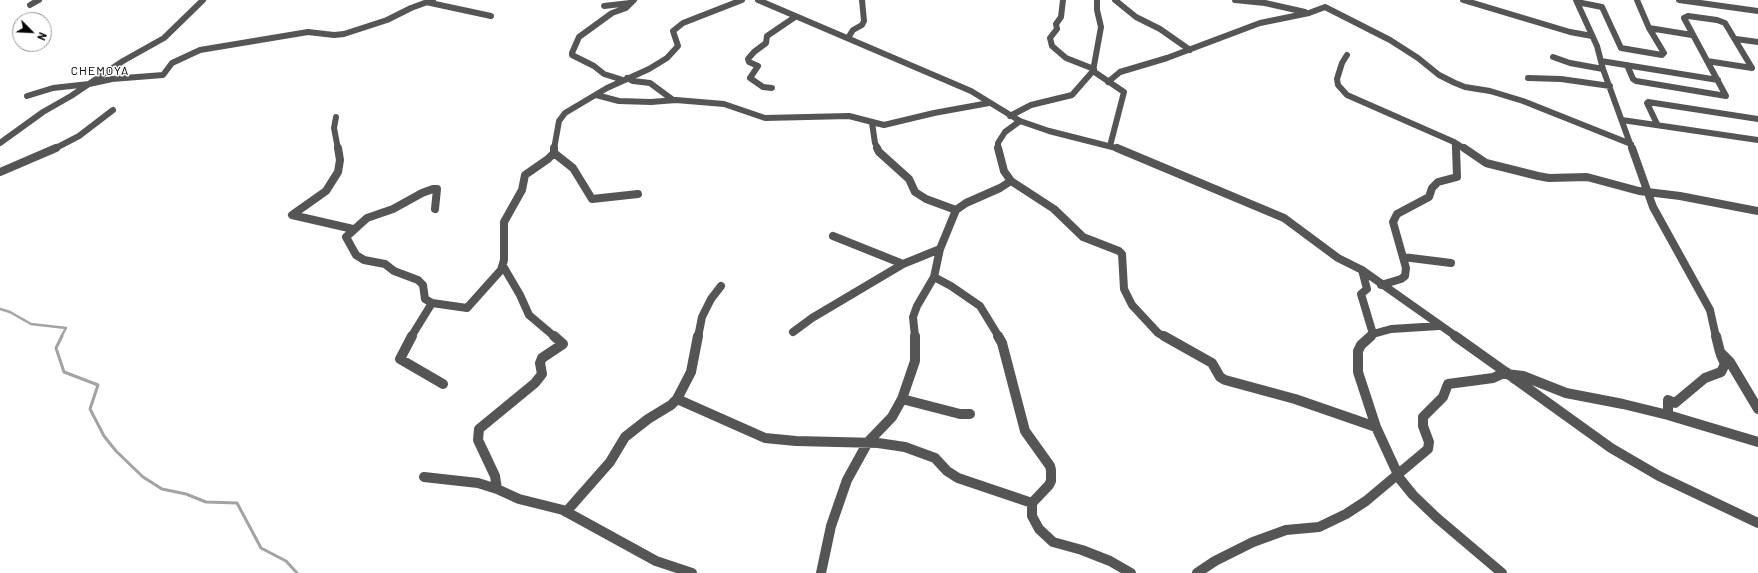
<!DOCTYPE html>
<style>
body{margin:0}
#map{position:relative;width:1758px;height:573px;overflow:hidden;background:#fff;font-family:Barlow,sans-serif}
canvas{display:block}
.north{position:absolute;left:12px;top:12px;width:40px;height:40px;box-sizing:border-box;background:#fff;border:1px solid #999;border-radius:50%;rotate:114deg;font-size:11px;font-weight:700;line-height:16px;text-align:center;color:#000}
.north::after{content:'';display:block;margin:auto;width:14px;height:18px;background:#000;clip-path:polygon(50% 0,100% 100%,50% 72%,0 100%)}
</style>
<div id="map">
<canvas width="1758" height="573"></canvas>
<div class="north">N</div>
</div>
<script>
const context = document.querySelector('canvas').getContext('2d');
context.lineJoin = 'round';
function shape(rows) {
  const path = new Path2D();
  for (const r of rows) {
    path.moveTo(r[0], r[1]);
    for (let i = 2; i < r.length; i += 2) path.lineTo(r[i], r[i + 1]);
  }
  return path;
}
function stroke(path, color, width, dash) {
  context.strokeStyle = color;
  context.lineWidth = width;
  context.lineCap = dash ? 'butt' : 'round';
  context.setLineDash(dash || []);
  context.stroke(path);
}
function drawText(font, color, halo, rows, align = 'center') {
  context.font = font + ' Barlow,sans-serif';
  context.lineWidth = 3;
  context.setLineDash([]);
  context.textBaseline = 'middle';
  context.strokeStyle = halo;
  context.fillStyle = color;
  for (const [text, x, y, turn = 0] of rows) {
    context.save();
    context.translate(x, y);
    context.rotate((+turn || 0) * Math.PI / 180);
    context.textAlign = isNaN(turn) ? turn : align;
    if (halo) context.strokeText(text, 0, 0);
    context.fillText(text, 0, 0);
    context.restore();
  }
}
const streamFar1 = shape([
 [0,309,10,312,31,324,66,328,61,337]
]);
const stream = shape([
 [62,336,56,348,64,372,98,385,90,409,104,436,116,451,143,477,162,489,186,494,206,502,237,503,261,548,286,561,297,573]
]);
const minorFar2 = shape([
 [758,0,971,91,1020,121,1049,131,1120,149],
 [1063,0,1061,17,1056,24,1057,29,1050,38,1052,46,1066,58,1094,69],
 [1097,0,1097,10,1101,27,1093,71,1124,92,1110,146],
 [1115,0,1136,17,1160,29,1190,50],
 [1235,0,1265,3,1305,12],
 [1463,0,1570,32,1592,36],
 [1576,0,1597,46,1603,69,1632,149],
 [1679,0,1758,11],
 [426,2,491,16],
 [1577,2,1602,7,1621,48,1662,55,1664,53,1649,28,1637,0],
 [30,5,39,0],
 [604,6,630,3],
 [1649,28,1692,35],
 [848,38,853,30,862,25,864,21,862,0],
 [1736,39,1758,42],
 [1347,55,1342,63,1337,79,1338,85,1347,95,1454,142,1465,149],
 [1553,57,1570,63,1603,69],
 [1601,61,1718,80],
 [1707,61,1752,68],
 [1627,65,1633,79,1636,81,1726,96,1684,18,1688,16,1717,20,1725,23,1752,68],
 [627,78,633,81,650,83,673,100],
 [1528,78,1561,79,1610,86],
 [623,80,604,74,594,66,572,55,572,53,579,37,612,13,626,8,634,0],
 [1108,82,1120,72,1167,58,1260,23,1309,13,1325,7,1390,40,1418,58,1439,75,1455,83,1465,87,1490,91,1523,101,1631,144],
 [772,88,763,87,750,78,758,66,749,62,748,59,754,52,766,43,767,36,795,17],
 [596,95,619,101,651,102,676,100,724,104,765,118,849,116,884,125,934,113,989,103],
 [27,96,53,88,89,84,112,79,163,75,172,63,200,50,308,32,334,35,344,34,387,20,411,8,433,0],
 [1010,116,1031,105,1072,95,1093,71],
 [336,117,334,128,338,149],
 [1622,120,1758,140],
 [872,123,875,143,878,149],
 [1657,124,1647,103,1648,102,1758,119],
 [1454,142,1456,149],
 [0,143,43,112,71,96,123,61,164,38,203,0],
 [54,149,79,136,113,110],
 [554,149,559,121,565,113,607,88,649,69,667,58,678,46,673,31,683,23,742,0],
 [998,149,998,143,1005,132,1020,121]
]);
const minorFar1 = shape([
 [338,148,340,160,338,172,326,191,292,215,353,229],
 [877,148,879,152,909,179,915,192,926,199,956,210],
 [998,148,1004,171,1011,181,1054,209,1083,237,1119,251,1122,254,1124,289,1132,305,1158,333,1165,337],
 [1117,148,1284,218,1338,258,1362,270,1457,337],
 [1464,148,1486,163,1538,176,1549,178,1587,177,1639,191,1680,196,1758,211],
 [1632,148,1653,207,1710,310,1716,337],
 [554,153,573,168,592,199,638,194],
 [0,172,56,148],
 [833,236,903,264],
 [1403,257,1451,263],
 [503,266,520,295,529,315,555,337],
 [1362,270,1367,289,1361,294,1373,334],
 [934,277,951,286,980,306,999,337],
 [1381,285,1401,279,1405,276,1406,268,1393,222,1397,214,1429,197,1432,188,1438,182,1457,177,1456,148],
 [432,303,467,308,501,270,504,260,504,222,522,190,525,175,548,159,554,153,554,148],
 [793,332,812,318,903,264,940,249],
 [411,337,432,303,425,299,423,285,418,280,394,271,385,264,364,260,356,255,346,237,367,218,393,209,422,193,433,189,437,189,435,209],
 [698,337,702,317,711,299,721,286],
 [915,337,913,317,917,306,934,277,940,249,956,210,966,203,1000,188,1011,181],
 [1370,337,1373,334,1391,329,1439,326]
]);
const minor = shape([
 [412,336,400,359,443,384],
 [998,336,1002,343,1025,431,1050,466,1051,470,1051,481,1049,485,1032,503,1032,516,1039,529,1053,542,1082,550,1110,561,1131,573],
 [1164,336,1212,363,1220,377,1225,380,1295,399,1376,427],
 [1371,336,1361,345,1358,351,1358,372,1376,427,1400,479,1413,495,1437,518,1502,573],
 [1455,336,1507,373],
 [1716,336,1720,352,1730,362,1758,409],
 [1515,379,1611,448,1659,476,1758,523],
 [677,399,765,438,796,441,878,443,905,447,935,458,947,471,958,478,1032,503],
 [902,399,960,414,970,414],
 [1668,415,1668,400,1675,403,1705,378,1721,372,1725,364,1721,355],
 [424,477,478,483,497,489,519,499,563,510,656,561,692,573],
 [497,489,495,476,478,440,479,429,535,383,542,374,540,363,542,358,563,344,554,336],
 [566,512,610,462,625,437,648,419,671,405,677,399,691,372,698,336],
 [821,573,831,526,847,480,868,442,892,417,902,399,915,361,915,336],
 [1197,573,1215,561,1253,542,1286,530,1319,527,1346,514,1366,501,1428,449,1429,442,1423,426,1423,417,1443,397,1448,384,1493,378,1506,372,1506,374,1523,376,1566,393,1623,404,1668,415,1758,442]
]);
const minorBridge = shape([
 [1507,373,1515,379]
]);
const farQuarternames = [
 ["CHEMOYA",100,71]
];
stroke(streamFar1, '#a3a3a3', 2.5);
stroke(stream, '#a3a3a3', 3);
stroke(minorFar2, '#555', 6);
stroke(minorFar1, '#555', 8);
stroke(minor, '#555', 10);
stroke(minorBridge, '#555', 10);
context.letterSpacing = '1px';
drawText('12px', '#000', '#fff', farQuarternames);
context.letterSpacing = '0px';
</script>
